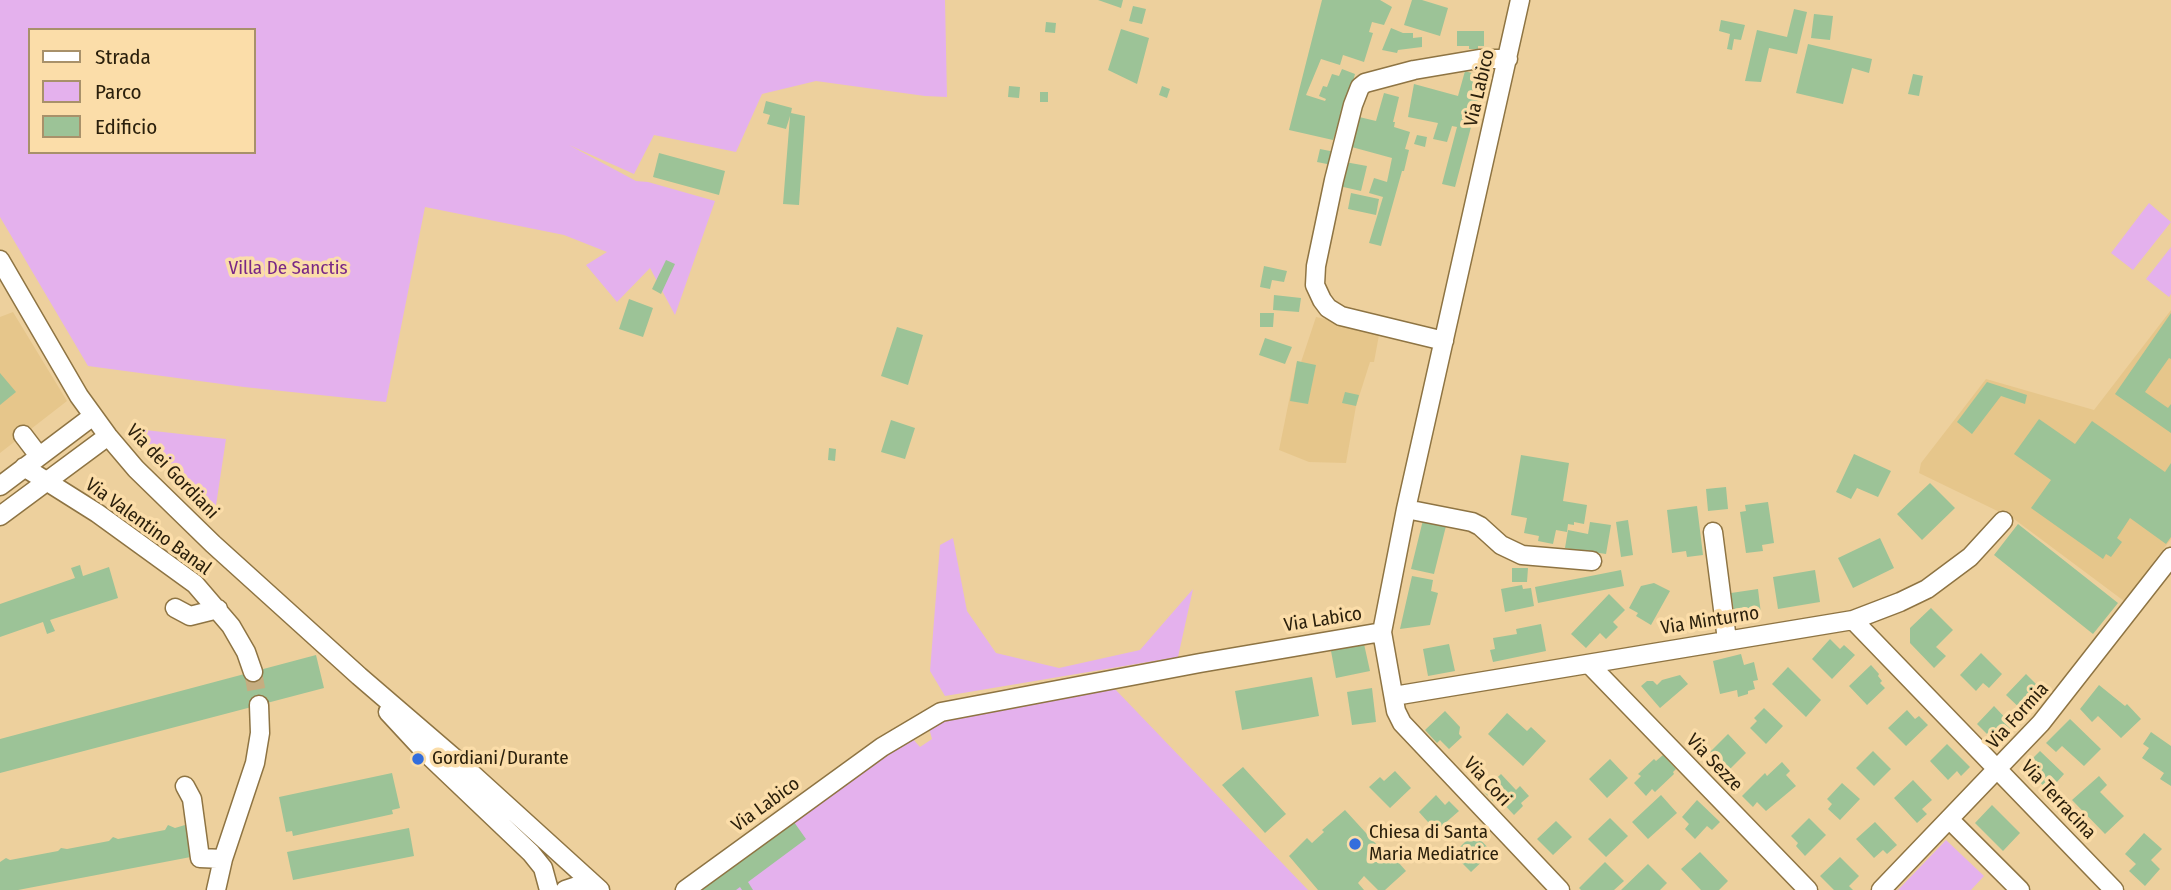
<!DOCTYPE html>
<style>
body{margin:0}
#map{position:relative;width:2171px;height:890px;overflow:hidden;background:#edd09d;font-family:"Fira Sans Condensed",sans-serif}
canvas{display:block}
.legend{position:absolute;left:28px;top:28px;width:228px;height:126px;box-sizing:border-box;background:#fbdda9;border:2px solid #a8916a;margin:0;padding:9px 12px;list-style:none;font-size:21px;color:#2b200c}
.legend li{display:flex;align-items:center;gap:14px;height:35px}
.legend b{width:35px;border:2px solid #a8916a}
</style>
<div id="map">
<canvas width="2171" height="890"></canvas>
<ul class="legend">
<li><b style="height:9px;background:#fff"></b>Strada</li>
<li><b style="height:19px;background:#e4b1ed"></b>Parco</li>
<li><b style="height:19px;background:#9cc397"></b>Edificio</li>
</ul>
</div>
<script>
const context = document.querySelector('canvas').getContext('2d');
context.lineJoin = 'round';
function paint(path, color) {
  context.fillStyle = color;
  context.fill(path, 'evenodd');
}
function shape(rows) {
  const path = new Path2D();
  for (const r of rows) {
    path.moveTo(r[0], r[1]);
    for (let i = 2; i < r.length; i += 2) path.lineTo(r[i], r[i + 1]);
  }
  return path;
}
function stroke(path, color, width, dash) {
  context.strokeStyle = color;
  context.lineWidth = width;
  context.lineCap = dash ? 'butt' : 'round';
  context.setLineDash(dash || []);
  context.stroke(path);
}
function drawText(font, color, halo, rows, align = 'center') {
  context.font = font + ' "Fira Sans Condensed",sans-serif';
  context.lineWidth = 7;
  context.setLineDash([]);
  context.textBaseline = 'middle';
  context.strokeStyle = halo;
  context.fillStyle = color;
  for (const [text, x, y, turn = 0] of rows) {
    context.save();
    context.translate(x, y);
    context.rotate((+turn || 0) * Math.PI / 180);
    context.textAlign = isNaN(turn) ? turn : align;
    if (halo) context.strokeText(text, 0, 0);
    context.fillText(text, 0, 0);
    context.restore();
  }
}
const built = shape([
 [2171,310,2171,539,2124,601,2014,519,1919,473,1921,463,1986,379,2094,410],
 [13,312,67,401,0,453,0,317],
 [1316,317,1360,326,1379,335,1374,362,1370,362,1356,406,1346,463,1309,462,1279,450,1297,361,1301,362]
]);
const green = shape([
 [0,0,945,0,947,97,925,96,816,81,762,94,736,152,654,135,634,174,569,145,636,181,648,182,715,201,675,315,650,268,617,302,586,265,607,252,564,235,425,207,386,402,244,387,88,366,0,217],
 [30,30,254,30,254,152,30,152],
 [2149,203,2171,222,2133,270,2111,253],
 [2171,247,2171,294,2169,297,2146,279],
 [136,429,226,439,215,512,198,498,170,470],
 [953,538,967,611,996,653,1059,668,1140,650,1193,589,1178,657,945,696,930,671,940,545],
 [1113,687,1308,890,705,890,800,817,912,738,920,747,932,739,929,728,950,716],
 [1946,840,1984,876,1971,890,1898,890]
]);
const building = shape([
 [1098,0,1123,0,1121,8],
 [1322,0,1380,0,1392,7,1384,25,1372,22,1369,32,1373,33,1364,62,1343,55,1340,65,1321,59,1306,95,1325,101,1326,99,1319,96,1323,86,1327,87,1332,74,1339,76,1342,69,1355,74,1343,117,1341,116,1333,140,1289,130],
 [1412,0,1422,0,1448,8,1440,36,1404,25],
 [1133,6,1146,9,1142,24,1129,21],
 [1794,9,1807,12,1797,54,1769,48,1761,82,1745,81,1757,30,1787,37],
 [1814,14,1833,16,1830,40,1811,38],
 [1721,20,1745,25,1741,40,1734,39,1732,50,1727,49,1730,34,1719,31],
 [1046,22,1056,23,1055,33,1045,32],
 [1391,28,1403,33,1413,33,1413,38,1422,37,1422,47,1398,50,1397,53,1382,50],
 [1121,29,1149,38,1137,84,1108,70],
 [1457,31,1484,31,1484,46,1478,46,1478,49,1469,49,1469,46,1457,46],
 [1808,44,1872,59,1869,73,1852,68,1843,104,1796,93],
 [1465,71,1488,78,1481,102,1478,101,1455,187,1442,184,1457,127,1452,126,1447,142,1433,139,1438,123,1408,117,1414,84,1458,96],
 [1913,74,1923,76,1919,96,1908,94],
 [1009,86,1020,87,1019,98,1008,97],
 [1162,86,1170,89,1167,98,1159,95],
 [1040,92,1048,92,1048,102,1040,102],
 [1384,93,1399,97,1393,122,1395,122,1394,127,1410,132,1405,149,1409,150,1404,171,1402,171,1381,246,1369,243,1383,197,1369,193,1374,178,1387,182,1392,158,1348,146,1355,116,1376,121],
 [766,101,792,108,791,113,805,116,799,205,783,204,790,116,786,129,767,124,770,115,763,113],
 [1417,135,1427,137,1425,147,1414,144],
 [1320,149,1335,152,1332,165,1317,162],
 [659,153,725,171,719,195,653,177],
 [1345,162,1367,166,1361,191,1339,186],
 [1351,193,1379,199,1376,215,1348,209],
 [666,260,675,264,661,294,652,289],
 [1264,266,1287,271,1284,282,1272,280,1270,289,1260,287],
 [1274,295,1301,298,1299,312,1273,310],
 [629,299,653,308,643,337,619,329],
 [1260,313,1274,313,1273,327,1260,327],
 [2171,313,2171,359,2169,358,2145,392,2168,408,2171,404,2171,433,2115,394],
 [897,327,923,335,908,385,881,376],
 [1265,338,1292,347,1285,364,1259,355],
 [1297,361,1316,365,1308,404,1290,401],
 [0,373,16,392,0,405],
 [1987,382,2027,395,2025,404,2001,396,1972,434,1957,422],
 [1345,392,1359,395,1356,406,1342,403],
 [2039,419,2075,444,2092,421,2165,472,2171,463,2171,537,2166,544,2130,518,2117,538,2122,542,2111,557,2106,554,2103,559,2031,508,2051,480,2014,454],
 [891,420,915,428,905,459,881,452],
 [829,448,836,449,835,461,828,460],
 [1854,454,1891,471,1878,497,1857,488,1851,499,1836,492],
 [1521,455,1569,463,1563,501,1587,505,1584,524,1574,522,1574,525,1568,524,1567,532,1556,530,1553,544,1538,541,1539,536,1524,533,1527,518,1511,515],
 [1930,483,1955,508,1922,540,1897,514],
 [1726,487,1728,509,1708,511,1706,489],
 [1768,502,1774,543,1762,545,1763,551,1746,553,1740,512,1746,511,1745,505],
 [1697,506,1703,555,1687,557,1686,551,1672,553,1667,510],
 [1423,520,1446,526,1434,574,1411,569],
 [1628,520,1633,555,1621,557,1616,522],
 [1590,522,1611,525,1606,554,1565,548,1568,530,1588,534],
 [2018,524,2118,603,2093,634,1994,555],
 [1880,538,1894,568,1853,588,1838,558],
 [80,565,83,576,109,567,118,598,50,620,55,631,47,634,43,622,0,637,0,604,75,578,71,568],
 [1512,568,1528,568,1527,582,1512,582],
 [1621,570,1624,586,1538,603,1535,587],
 [1815,570,1820,602,1778,609,1773,577],
 [1412,576,1433,580,1431,591,1438,593,1430,625,1400,629],
 [1654,583,1670,591,1651,625,1636,616,1638,613,1629,608,1641,586],
 [1522,585,1523,589,1531,588,1534,606,1505,612,1501,589],
 [1758,589,1761,614,1735,617,1731,593],
 [1609,594,1625,610,1613,622,1618,627,1606,639,1600,633,1586,648,1571,634],
 [1931,608,1953,630,1936,647,1946,656,1934,668,1910,643,1910,628],
 [1541,624,1546,651,1493,662,1490,650,1495,649,1493,638,1517,634,1516,629],
 [1830,639,1840,649,1844,645,1855,655,1832,679,1812,659],
 [1364,644,1370,671,1336,678,1331,651],
 [1449,644,1455,671,1428,676,1423,649],
 [1981,653,2002,674,1989,688,1983,683,1976,691,1960,675],
 [1741,654,1744,665,1754,662,1758,680,1753,681,1755,689,1748,691,1748,694,1738,697,1737,690,1720,694,1713,661],
 [316,655,324,688,0,773,0,739],
 [1871,665,1879,674,1878,676,1882,681,1880,683,1885,688,1867,705,1849,686],
 [1788,667,1821,700,1806,717,1772,684],
 [2026,674,2045,693,2025,713,2006,695],
 [1680,675,1688,684,1660,708,1641,686,1647,681,1653,681,1657,685,1662,680],
 [1312,677,1319,716,1242,730,1235,691],
 [2099,685,2125,706,2127,704,2141,719,2121,738,2098,716,2092,722,2080,709],
 [1372,688,1376,722,1352,725,1347,692],
 [1994,706,2013,726,1996,743,1977,724],
 [1764,708,1783,726,1766,744,1750,728,1757,721,1754,718],
 [1907,710,1915,719,1919,716,1928,725,1906,746,1888,728],
 [1445,711,1460,727,1459,734,1462,737,1449,749,1440,740,1437,743,1425,730],
 [1507,713,1527,731,1531,727,1546,741,1523,766,1488,734],
 [2070,719,2101,749,2084,766,2062,746,2056,752,2046,743],
 [2151,732,2171,746,2171,786,2160,779,2164,773,2142,758,2149,748,2143,744],
 [1728,734,1746,753,1724,775,1715,765,1719,761,1710,752],
 [1947,744,1970,767,1961,776,1957,771,1948,780,1930,761],
 [1873,751,1891,769,1874,786,1856,768],
 [2040,751,2064,774,2049,791,2024,767],
 [1663,755,1676,769,1673,772,1674,774,1655,792,1652,789,1646,796,1634,783,1641,776,1638,774,1654,759,1656,761],
 [1610,759,1628,778,1607,798,1589,779],
 [1782,762,1790,771,1786,775,1796,786,1766,811,1757,802,1753,807,1742,796,1765,773,1767,776],
 [1243,767,1286,814,1265,833,1222,785],
 [1395,771,1411,788,1390,808,1369,787,1380,777,1384,781],
 [392,773,400,808,392,810,393,814,293,836,292,831,286,832,279,797],
 [1501,774,1516,790,1520,786,1529,796,1521,803,1523,806,1514,815,1499,799,1495,803,1483,791],
 [2099,776,2107,785,2100,792,2124,816,2105,834,2072,800],
 [1913,780,1932,800,1922,809,1927,814,1917,823,1894,798],
 [1842,783,1860,799,1840,820,1828,809,1832,804,1827,799],
 [1436,795,1445,805,1449,801,1459,811,1436,831,1419,812],
 [1661,795,1677,813,1648,839,1632,822],
 [1697,800,1720,822,1712,830,1707,826,1695,839,1685,829,1689,824,1682,817],
 [1992,805,2020,833,2003,851,1975,823],
 [1345,810,1387,856,1391,854,1406,871,1385,890,1378,890,1364,876,1358,883,1364,890,1318,890,1289,856,1307,838,1312,843,1324,832,1322,830],
 [1610,818,1628,836,1606,857,1588,839],
 [1809,818,1826,835,1805,856,1796,846,1798,843,1791,836],
 [1556,821,1572,837,1553,855,1537,839],
 [794,822,806,839,748,882,753,890,742,890,740,887,736,890,701,890],
 [1875,822,1897,845,1887,854,1883,850,1874,858,1856,839],
 [168,825,175,828,185,825,186,828,192,827,196,856,18,890,0,890,0,862,6,858,10,860,58,851,61,848,67,849,109,841,113,837,118,839,165,830],
 [409,828,414,856,293,880,287,852],
 [1474,833,1492,852,1471,872,1453,854],
 [2144,833,2162,849,2151,860,2160,869,2145,886,2129,871,2136,864,2125,854],
 [1700,852,1728,881,1719,890,1701,890,1681,869],
 [1840,857,1859,876,1849,886,1853,890,1834,890,1820,876],
 [1605,862,1624,881,1614,890,1581,890,1579,888],
 [1648,864,1667,883,1660,890,1621,890]
]);
const minorTunnel = shape([
 [253,672,259,705]
]);
const minor = shape([
 [0,260,79,396,108,436,136,469,213,544,359,676,459,762,600,890],
 [1444,341,1341,316,1328,308,1322,300,1315,285,1316,266,1334,180,1353,105,1360,87,1365,83,1414,70,1479,59,1508,59],
 [23,435,39,456],
 [24,467,97,513,195,584,231,626,246,652,253,672],
 [0,486,93,416],
 [1406,509,1472,522,1480,526,1501,545,1522,555,1592,561],
 [0,516,108,436],
 [1713,532,1727,640],
 [175,608,190,616,218,609],
 [1853,620,2114,890],
 [1382,632,1396,711,1402,723,1560,890],
 [1589,664,1808,890],
 [1394,696,1853,620,1900,602,1927,589,1970,557,2003,521],
 [388,712,426,753,531,853,543,868,549,890],
 [185,786,192,799,200,858,223,859],
 [1949,819,2020,890],
 [216,890,223,859,255,763,260,733,259,705],
 [565,890,577,886,596,887],
 [685,890,882,747,941,712,1200,663,1382,632,1406,509,1520,0],
 [1881,890,2041,723,2171,557]
]);
const markers = [
 [418,759,7,"#346edc"],
 [1355,844,7,"#346edc"]
];
const streetNames = [
 ["Via Labico",1480,88,-77],
 ["Via dei Gordiani",172,472,46],
 ["Via Valentino Banal",148,527,36],
 ["Via Labico",1323,620,-9],
 ["Via Minturno",1710,621,-9],
 ["Via Formia",2018,716,-48],
 ["Via Sezze",1714,763,46],
 ["Via Cori",1487,782,47],
 ["Via Terracina",2058,800,47],
 ["Via Labico",766,805,-36]
];
const parkNames = [
 ["Villa De Sanctis",288,269]
];
const poiNames = [
 ["Gordiani/Durante",432,759],
 ["Chiesa di Santa",1369,833],
 ["Maria Mediatrice",1369,855]
];
paint(built, '#e6c68b');
paint(green, '#e4b1ed');
paint(building, '#9cc397');
stroke(minorTunnel, '#c6ad80', 18, [18, 9]);
stroke(minor, '#8e7443', 21);
stroke(minor, '#fff', 18);
for (const [x, y, r, color] of markers) {
  const dot = new Path2D();
  dot.arc(x, y, r, 0, 2 * Math.PI);
  context.fillStyle = color;
  context.fill(dot);
  stroke(dot, '#fbdda9', 2.5);
}
drawText('19px', '#2b200c', '#fbdda9', streetNames);
drawText('19px', '#792786', '#fbdda9', parkNames);
drawText('19px', '#2b200c', '#fbdda9', poiNames, 'left');
</script>
